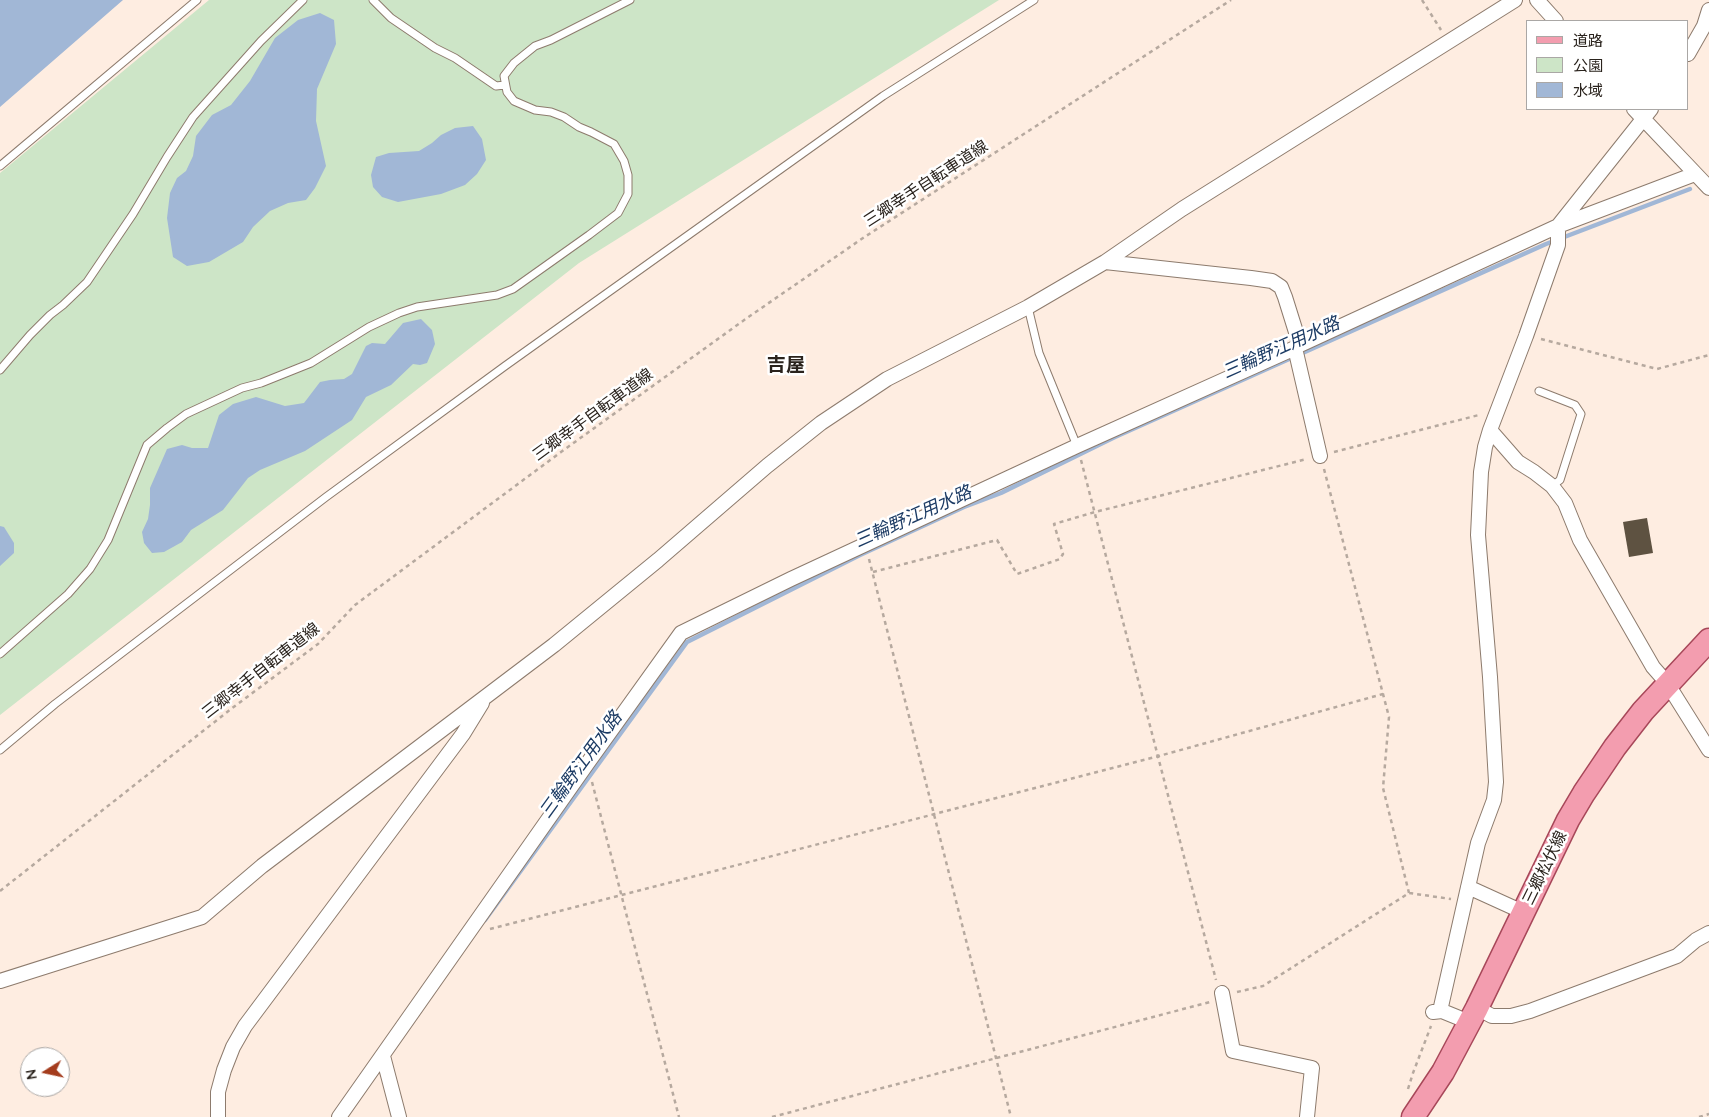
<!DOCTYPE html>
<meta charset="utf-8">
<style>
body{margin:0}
#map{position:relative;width:1709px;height:1117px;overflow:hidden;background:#feede1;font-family:Quicksand,"Noto Sans JP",sans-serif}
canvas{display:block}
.legend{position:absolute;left:1526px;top:20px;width:162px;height:90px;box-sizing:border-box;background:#fff;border:1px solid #aaa7a5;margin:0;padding:6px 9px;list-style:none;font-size:15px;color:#2a231d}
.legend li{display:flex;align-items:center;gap:10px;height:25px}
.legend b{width:25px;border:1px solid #aaa7a5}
.north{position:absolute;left:20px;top:1047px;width:50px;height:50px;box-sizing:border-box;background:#fff;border:1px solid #aaa7a5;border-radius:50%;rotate:260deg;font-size:14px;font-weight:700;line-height:20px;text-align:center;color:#2a231d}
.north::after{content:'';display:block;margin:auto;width:18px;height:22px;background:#a43c1d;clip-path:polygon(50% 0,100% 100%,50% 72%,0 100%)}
</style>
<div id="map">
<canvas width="1709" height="1117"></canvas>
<ul class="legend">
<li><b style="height:6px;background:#f39daf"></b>道路</li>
<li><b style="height:14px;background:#cde5c7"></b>公園</li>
<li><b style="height:14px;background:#a1b7d6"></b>水域</li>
</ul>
<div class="north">N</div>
</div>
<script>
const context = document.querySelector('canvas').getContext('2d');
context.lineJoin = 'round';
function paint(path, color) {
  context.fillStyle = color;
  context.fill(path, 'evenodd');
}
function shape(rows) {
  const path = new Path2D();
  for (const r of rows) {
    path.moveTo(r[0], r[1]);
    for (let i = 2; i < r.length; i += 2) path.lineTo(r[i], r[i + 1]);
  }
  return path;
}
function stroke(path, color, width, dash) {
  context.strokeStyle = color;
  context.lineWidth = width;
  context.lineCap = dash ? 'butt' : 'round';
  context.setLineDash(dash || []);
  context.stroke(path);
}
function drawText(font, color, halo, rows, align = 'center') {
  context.font = font + ' Quicksand,"Noto Sans JP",sans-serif';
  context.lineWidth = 5;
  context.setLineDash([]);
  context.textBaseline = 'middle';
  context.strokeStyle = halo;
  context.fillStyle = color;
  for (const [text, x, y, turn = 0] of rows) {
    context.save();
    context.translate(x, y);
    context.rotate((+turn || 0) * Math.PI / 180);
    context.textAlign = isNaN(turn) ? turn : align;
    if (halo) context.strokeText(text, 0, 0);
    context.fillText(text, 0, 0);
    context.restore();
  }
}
const green = shape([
 [209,0,999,0,579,263,0,715,0,173]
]);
const water = shape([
 [0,0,123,0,0,107],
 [320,13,334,20,336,44,317,89,316,121,326,166,315,188,306,200,288,203,270,211,253,227,243,242,209,262,187,266,173,257,167,218,170,193,177,178,186,171,193,156,196,136,212,115,231,105,250,81,275,38,298,20],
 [473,126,482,139,486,160,477,174,465,185,441,194,398,202,382,197,373,187,371,175,376,157,389,153,419,151,432,143,441,135,455,128],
 [421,319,432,330,435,344,427,363,420,365,413,364,391,385,366,397,352,420,305,451,260,470,248,478,223,510,191,530,182,542,164,552,152,553,144,543,142,532,148,519,150,505,150,488,167,449,182,445,192,448,208,448,219,415,233,404,256,397,285,406,304,403,320,382,330,380,344,379,352,374,366,346,372,343,385,344,403,323],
 [0,526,4,527,14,543,14,553,0,566]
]);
const stream = shape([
 [485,920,687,642,860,555,964,507,1001,493,1115,437,1546,244,1690,189]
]);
const building = shape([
 [1647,518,1653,553,1629,557,1623,522]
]);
const path = shape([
 [1422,0,1441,30],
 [1541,339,1657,369,1709,355],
 [1334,452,1479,415],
 [1081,460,1216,980],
 [1324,469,1389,717,1383,788,1409,893],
 [869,559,1011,1117],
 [873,572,997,540,1017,574,1060,559,1063,554,1054,524,1095,512,1307,459],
 [592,782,679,1117],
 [0,891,231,709,318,644,355,605,561,452,747,318,863,238,1231,0],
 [490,929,1159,756,1383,694],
 [1237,992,1263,986,1409,893,1451,899],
 [1408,1089,1413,1073,1431,1026],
 [772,1117,1210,1002],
 [1699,1117,1709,1114]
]);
const lane = shape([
 [373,0,391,18,435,48,455,58,496,86,505,85],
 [0,166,197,0],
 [1028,307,1039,353,1077,446],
 [0,370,30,335,50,315,63,305,87,282,133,214,167,157,193,117,261,41,303,0],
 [1539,391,1575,405,1581,414,1560,480,1552,486],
 [0,654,68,594,90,569,108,540,147,445,167,428,186,414,242,388,261,383,311,363,369,327,399,313,417,307,497,295,513,289,589,235,618,213,628,194,628,175,624,161,614,144,591,132,579,127,564,117,551,112,535,110,514,101,507,92,504,76,514,63,535,46,551,40,630,0],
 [0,750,55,704,326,497,505,366,883,96,1034,0]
]);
const street = shape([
 [1537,0,1556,21],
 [1688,54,1704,26,1709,10],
 [1634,109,1709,188],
 [1105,262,1251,278,1272,281,1281,287,1285,297,1300,345,1558,226,1695,174],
 [1295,348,1320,456],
 [1490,430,1518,462,1534,472,1552,486,1565,503,1580,540,1653,667,1667,683,1709,750],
 [1468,887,1523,912],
 [0,981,202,917,262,866,554,645,658,560,767,466,821,423,887,379,1028,307,1105,262,1182,209,1515,0],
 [1222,993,1233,1051,1312,1068,1307,1117],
 [1477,1008,1492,1016,1511,1016,1530,1011,1677,956,1696,940,1709,933],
 [1440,1011,1478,843,1494,800,1496,782,1490,677,1478,535,1481,472,1485,447,1490,430,1526,336,1558,245,1558,226,1651,109],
 [1433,1012,1442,1011,1469,1022],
 [383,1056,399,1117],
 [218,1117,218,1092,224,1070,233,1047,245,1026,463,734,482,703],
 [339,1117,587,764,681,633,791,579,1077,446,1295,348,1299,342]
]);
const primary = shape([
 [1413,1117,1443,1072,1477,1008,1568,820,1584,793,1615,747,1643,711,1709,640]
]);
const streetNames = [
 ["三郷幸手自転車道線",926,184,-33],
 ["三郷幸手自転車道線",593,415,-36],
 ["三郷幸手自転車道線",261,671,-38],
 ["三郷松伏線",1545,868,-64]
];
const waterNames = [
 ["三輪野江用水路",1281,348,-24],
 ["三輪野江用水路",913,517,-24],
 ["三輪野江用水路",581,765,-54]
];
const quarterNames = [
 ["吉屋",786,365]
];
paint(green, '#cde5c7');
paint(water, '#a1b7d6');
stroke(stream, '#a1b7d6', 4.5);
paint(building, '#5e5241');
stroke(lane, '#8d7b6d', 9);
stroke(street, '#8d7b6d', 16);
stroke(primary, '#a74759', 25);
stroke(path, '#b6a99f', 2.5, [4, 4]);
stroke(lane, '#fff', 7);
stroke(street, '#fff', 14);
stroke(primary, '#f39daf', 22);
drawText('16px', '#2a231d', '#fff', streetNames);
drawText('italic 18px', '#1c3b64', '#fff', waterNames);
drawText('bold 19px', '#2a231d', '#fff', quarterNames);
</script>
